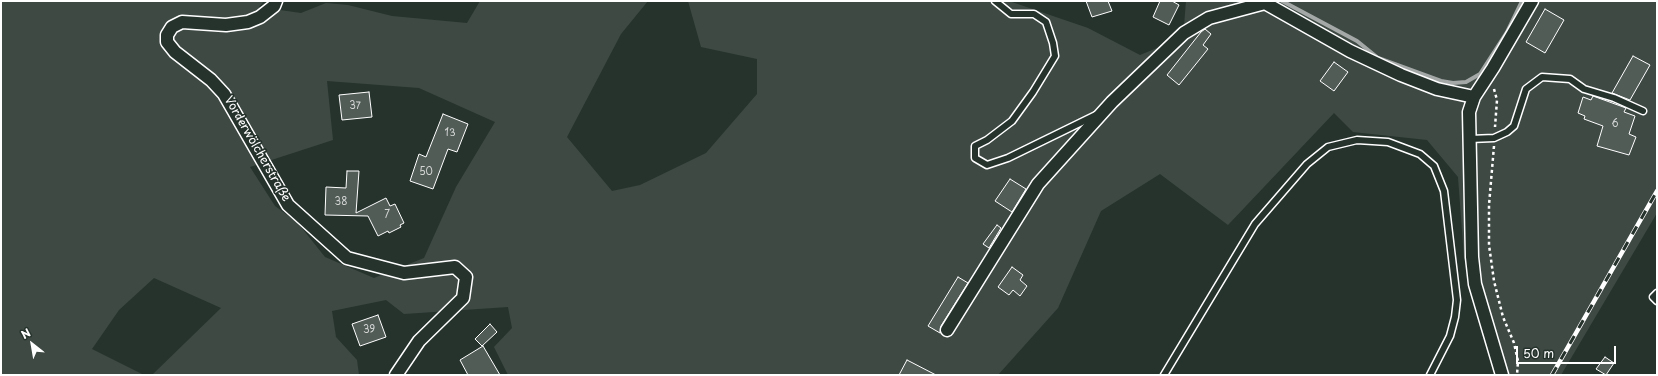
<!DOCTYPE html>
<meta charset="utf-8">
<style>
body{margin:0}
#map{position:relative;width:1658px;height:376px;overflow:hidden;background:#26332d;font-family:"Playpen Sans",sans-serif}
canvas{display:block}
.frame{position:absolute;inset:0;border:2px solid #fff;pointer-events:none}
.north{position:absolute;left:12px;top:324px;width:40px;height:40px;-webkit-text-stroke:3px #26332d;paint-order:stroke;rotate:329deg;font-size:11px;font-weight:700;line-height:16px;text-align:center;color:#fff}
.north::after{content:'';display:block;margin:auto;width:14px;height:18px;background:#fff;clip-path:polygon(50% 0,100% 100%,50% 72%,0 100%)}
.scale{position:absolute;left:1516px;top:346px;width:100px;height:18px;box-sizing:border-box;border:2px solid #fff;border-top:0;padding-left:5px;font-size:12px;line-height:14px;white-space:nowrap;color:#fff;-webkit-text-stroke:3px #26332d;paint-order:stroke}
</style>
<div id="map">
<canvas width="1658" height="376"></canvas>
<div class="frame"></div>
<div class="north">N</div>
<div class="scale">50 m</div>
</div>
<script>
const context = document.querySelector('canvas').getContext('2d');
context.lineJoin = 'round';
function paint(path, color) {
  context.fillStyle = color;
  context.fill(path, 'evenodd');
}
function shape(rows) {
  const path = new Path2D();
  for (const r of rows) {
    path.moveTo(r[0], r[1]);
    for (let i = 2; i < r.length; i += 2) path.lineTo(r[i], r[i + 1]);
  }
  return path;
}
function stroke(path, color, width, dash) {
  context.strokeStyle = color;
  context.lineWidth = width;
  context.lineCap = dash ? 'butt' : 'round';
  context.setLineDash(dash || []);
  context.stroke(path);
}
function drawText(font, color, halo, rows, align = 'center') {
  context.font = font + ' "Playpen Sans",sans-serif';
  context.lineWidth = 3.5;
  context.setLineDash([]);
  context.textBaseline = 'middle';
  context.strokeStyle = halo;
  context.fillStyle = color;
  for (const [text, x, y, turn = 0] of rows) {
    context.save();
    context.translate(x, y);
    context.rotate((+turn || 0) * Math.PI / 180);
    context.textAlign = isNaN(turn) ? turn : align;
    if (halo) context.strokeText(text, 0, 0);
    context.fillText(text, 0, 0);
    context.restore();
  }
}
const green = shape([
 [1,1,264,1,259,7,301,13,326,3,348,5,392,16,467,23,480,1,648,1,621,34,567,137,612,191,640,185,706,153,757,94,757,59,701,47,688,1,1009,1,1088,28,1140,55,1162,46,1184,26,1186,1,1657,1,1657,213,1561,375,1500,375,1498,350,1464,258,1458,177,1427,140,1353,132,1334,113,1228,225,1160,174,1101,211,1058,308,998,375,508,375,494,347,512,328,508,307,404,314,386,300,332,311,336,337,357,360,359,375,152,375,221,308,154,278,119,310,92,349,144,375,1,375],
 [327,81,419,88,495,122,456,187,424,258,374,278,325,257,297,222,275,206,250,167,333,140]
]);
const stream = shape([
 [1282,1,1357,41,1378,58,1441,81,1453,83,1466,82,1480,74,1507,32,1522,1]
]);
const building = shape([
 [1086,1,1108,1,1112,11,1092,17,1086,1],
 [1160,1,1172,1,1179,5,1169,25,1153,17,1160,1],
 [1545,9,1564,20,1545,53,1526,42,1545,9],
 [1205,29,1211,34,1203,45,1208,49,1179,85,1167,75,1201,32,1205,29],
 [1633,56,1650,65,1630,100,1612,93,1633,56],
 [1334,62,1348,72,1334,91,1320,81,1334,62],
 [369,92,372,117,342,120,339,95,369,92],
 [1593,96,1626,108,1624,112,1635,116,1629,134,1636,137,1629,155,1597,146,1603,126,1584,119,1585,116,1578,113,1583,97,1591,100,1593,96],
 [443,114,468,124,457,152,448,149,433,189,410,181,419,154,426,157,443,114],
 [347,171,359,171,356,213,386,198,390,206,395,204,404,223,400,225,401,227,389,233,388,231,378,236,368,216,325,215,326,187,346,188,347,171],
 [1010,179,1026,189,1012,212,995,201,1010,179],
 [997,225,1001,228,989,248,983,244,997,225],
 [1012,267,1023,275,1020,280,1027,286,1020,296,1013,290,1009,295,998,287,1012,267],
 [958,277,968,283,941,326,940,333,928,326,958,277],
 [378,315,386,337,360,346,352,324,378,315],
 [490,324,497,332,482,346,475,339,490,324],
 [483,346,500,375,468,375,460,360,483,346],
 [1605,357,1614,363,1606,375,1596,369,1605,357],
 [907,360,936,375,899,375,907,360]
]);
const path = shape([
 [1494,89,1497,100,1495,127],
 [1494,146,1489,205,1489,245,1494,281,1503,317,1514,343,1518,361,1517,375]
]);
const lane = shape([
 [995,1,1011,14,1034,14,1046,22,1053,43,1055,56,1033,92,1012,121,987,140,975,146,975,158,987,165,1008,158,1096,115],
 [1470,139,1494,138,1507,132,1514,126,1526,89,1542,77,1570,79,1584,89,1614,98,1643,111],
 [1657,293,1653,297,1657,301],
 [1164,375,1255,224,1307,164,1328,147,1357,140,1388,142,1420,154,1434,166,1444,191,1457,300,1455,317,1450,336,1430,375]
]);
const street = shape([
 [276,1,274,6,260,17,248,22,226,25,182,22,172,27,167,35,167,42,175,52,211,80,224,94,288,205,347,258,404,273,455,267,466,277,463,298,419,341,396,375],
 [947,330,1038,184,1112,102,1184,33,1209,18,1265,3,1350,51,1401,75,1437,89,1474,97],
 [1502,375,1475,284,1472,257,1469,112,1474,97,1493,68,1532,1]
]);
const rail = shape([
 [1552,375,1657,191]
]);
const numberNames = [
 ["37",355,106],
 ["6",1615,124],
 ["13",450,133],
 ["50",426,172],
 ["38",341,202],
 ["7",387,215],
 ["39",369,330]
];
const streetNames = [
 ["Vorderwölcherstraße",257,149,60]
];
paint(green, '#3e4944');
stroke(stream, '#a4a9a7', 4);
paint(building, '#515c57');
stroke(building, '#fff', 1);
stroke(lane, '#fff', 9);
stroke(street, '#fff', 15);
stroke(path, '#fff', 2.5, [3, 3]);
stroke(lane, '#26332d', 6);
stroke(street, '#26332d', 12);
stroke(rail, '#fff', 4.5);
stroke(rail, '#26332d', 3, [9]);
drawText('10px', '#d4d6d5', null, numberNames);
drawText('12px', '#fff', '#26332d', streetNames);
</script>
